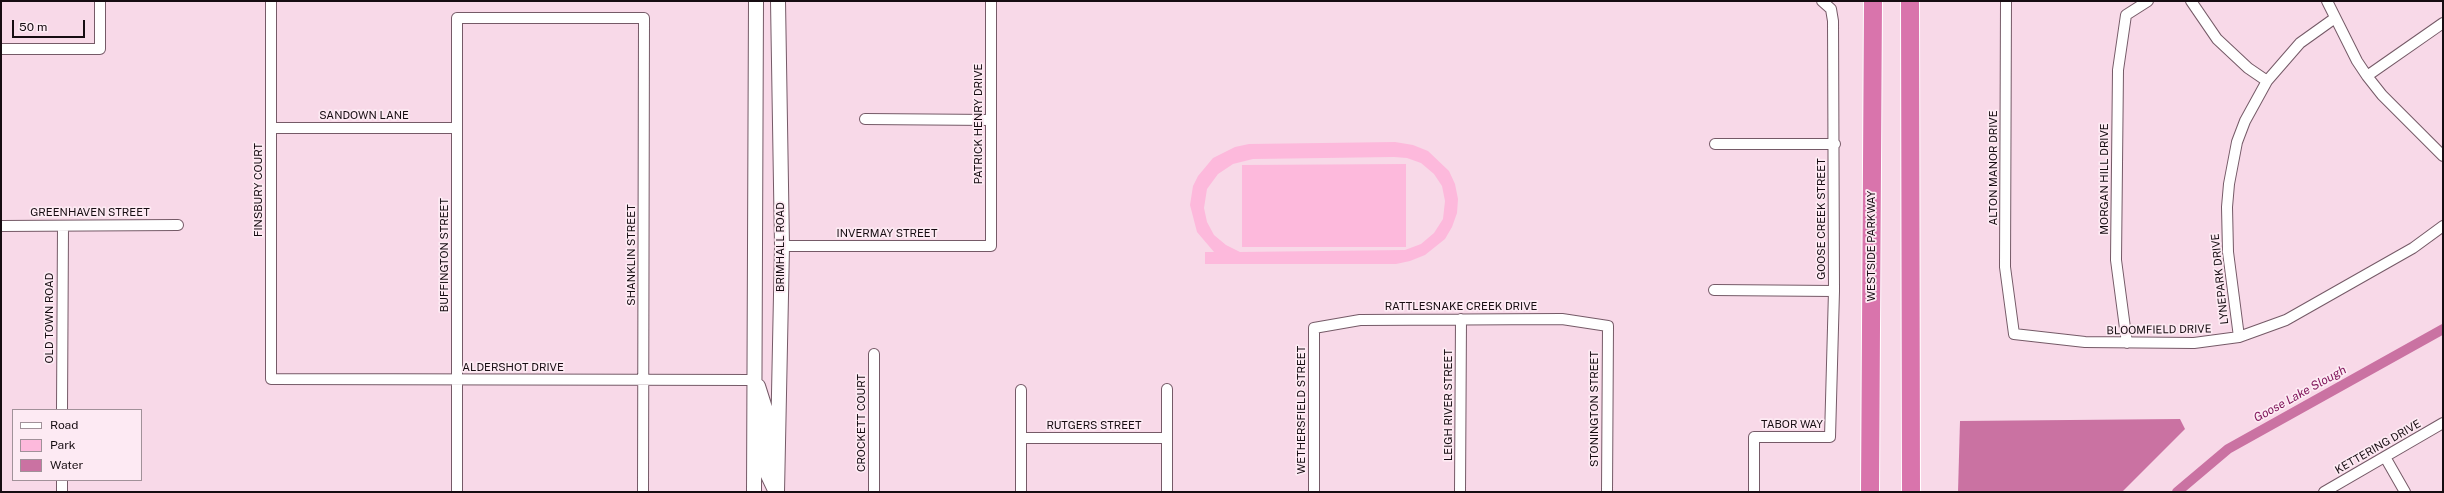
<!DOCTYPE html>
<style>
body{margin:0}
#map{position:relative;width:2444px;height:493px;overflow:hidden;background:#f8d9e8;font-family:"Public Sans",sans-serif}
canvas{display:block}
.frame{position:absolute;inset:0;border:2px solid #160c11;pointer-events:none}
.legend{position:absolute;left:12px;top:409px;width:130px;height:72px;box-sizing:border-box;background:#fdeaf3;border:1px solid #a19199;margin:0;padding:5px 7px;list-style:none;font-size:12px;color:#160c11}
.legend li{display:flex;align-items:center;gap:8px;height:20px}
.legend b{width:20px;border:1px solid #a19199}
.scale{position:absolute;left:12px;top:20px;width:73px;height:18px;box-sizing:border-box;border:2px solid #160c11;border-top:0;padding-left:5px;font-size:12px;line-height:14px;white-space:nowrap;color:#160c11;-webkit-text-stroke:3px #fdeaf3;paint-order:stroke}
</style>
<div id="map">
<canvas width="2444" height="493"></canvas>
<div class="frame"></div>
<ul class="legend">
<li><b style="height:5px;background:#fff"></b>Road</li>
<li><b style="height:11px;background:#fdb9dc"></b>Park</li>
<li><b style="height:11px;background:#ca72a2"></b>Water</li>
</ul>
<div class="scale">50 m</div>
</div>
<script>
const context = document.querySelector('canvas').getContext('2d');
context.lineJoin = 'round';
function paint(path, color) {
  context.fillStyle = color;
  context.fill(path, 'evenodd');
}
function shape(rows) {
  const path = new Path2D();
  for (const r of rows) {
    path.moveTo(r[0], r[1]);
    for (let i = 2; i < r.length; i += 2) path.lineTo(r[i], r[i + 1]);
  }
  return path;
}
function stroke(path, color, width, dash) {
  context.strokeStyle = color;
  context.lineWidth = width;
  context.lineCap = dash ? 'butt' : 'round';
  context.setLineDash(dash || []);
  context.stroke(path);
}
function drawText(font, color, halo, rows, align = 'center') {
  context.font = font + ' "Public Sans",sans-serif';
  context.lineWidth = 3.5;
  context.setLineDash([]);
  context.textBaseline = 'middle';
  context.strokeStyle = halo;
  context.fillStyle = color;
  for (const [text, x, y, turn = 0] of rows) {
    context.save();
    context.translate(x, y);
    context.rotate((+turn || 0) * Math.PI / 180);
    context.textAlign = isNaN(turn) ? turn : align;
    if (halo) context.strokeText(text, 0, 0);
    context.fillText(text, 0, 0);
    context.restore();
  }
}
const green = shape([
 [1395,142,1413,145,1428,151,1449,171,1455,184,1458,199,1457,213,1452,227,1445,239,1425,255,1410,261,1396,264,1205,264,1205,252,1214,252,1197,232,1190,205,1193,186,1198,176,1213,158,1235,147,1249,144],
 [1394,157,1407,158,1421,163,1434,174,1442,186,1445,201,1443,219,1434,233,1421,244,1405,250,1240,252,1226,245,1214,235,1207,222,1204,208,1207,189,1218,174,1233,164,1253,159],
 [1406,164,1406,247,1242,247,1242,165]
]);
const water = shape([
 [2180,419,2185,429,2122,492,1958,492,1960,421]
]);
const canal = shape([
 [2177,492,2228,449,2443,329]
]);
const street = shape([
 [271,1,271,379,754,380],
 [2006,1,2005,267,2014,334,2085,342,2194,343,2239,337,2286,320,2413,248,2443,226],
 [2191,1,2217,39,2248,68,2267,81],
 [2327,1,2357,61,2367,76,2382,95,2443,156],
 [1,49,100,49,100,1],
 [2367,76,2443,23],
 [865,119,991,120],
 [271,128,457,128],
 [1715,144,1835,144],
 [1,226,178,225],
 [782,246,991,246,991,1],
 [1714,290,1834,291],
 [2239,337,2228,252,2227,207,2229,184,2237,142,2245,121,2267,81,2300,43,2335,18],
 [2127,343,2116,260,2118,70,2126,15,2148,1],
 [62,410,63,226],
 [1021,438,1167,438],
 [2385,457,2405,492],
 [62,492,62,480],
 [457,492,457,18,644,18,643,492],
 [874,492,874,354],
 [1021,492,1021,390],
 [1167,492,1167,389],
 [1314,492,1314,328,1360,320,1562,319,1608,326,1607,492],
 [1460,492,1461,319],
 [1754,492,1754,437,1830,437,1834,291,1833,21,1831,9,1822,1],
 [2324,492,2443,423]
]);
const secondary = shape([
 [758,386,765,408,764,467,775,490],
 [754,492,756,1],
 [777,492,782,246,778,1]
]);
const highway = shape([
 [1910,1,1911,492],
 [1870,492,1873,1]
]);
const streetNames = [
 ["SANDOWN LANE",364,116],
 ["PATRICK HENRY DRIVE",979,124,-90],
 ["ALTON MANOR DRIVE",1994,168,-90],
 ["MORGAN HILL DRIVE",2105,179,-90],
 ["FINSBURY COURT",259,190,-90],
 ["GREENHAVEN STREET",90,213],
 ["GOOSE CREEK STREET",1822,219,-90],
 ["INVERMAY STREET",887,234],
 ["WESTSIDE PARKWAY",1872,246,-90],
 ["BRIMHALL ROAD",781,247,-90],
 ["BUFFINGTON STREET",445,255,-90],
 ["SHANKLIN STREET",632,255,-90],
 ["LYNEPARK DRIVE",2220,279,-96],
 ["RATTLESNAKE CREEK DRIVE",1461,307],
 ["OLD TOWN ROAD",50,318,-90],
 ["BLOOMFIELD DRIVE",2159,330,-1],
 ["ALDERSHOT DRIVE",513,368],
 ["LEIGH RIVER STREET",1449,405,-90],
 ["STONINGTON STREET",1595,409,-90],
 ["WETHERSFIELD STREET",1302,410,-90],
 ["CROCKETT COURT",862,423,-90],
 ["TABOR WAY",1792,425],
 ["RUTGERS STREET",1094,426],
 ["KETTERING DRIVE",2378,447,-30]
];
const waterNames = [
 ["Goose Lake Slough",2300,394,-29]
];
paint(green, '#fdb9dc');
paint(water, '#ca72a2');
stroke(canal, '#ca72a2', 10);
stroke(street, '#755a67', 12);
stroke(secondary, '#755a67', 16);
stroke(highway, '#fff', 20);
stroke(street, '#fff', 10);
stroke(secondary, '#fff', 14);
stroke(highway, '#d974ac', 18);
drawText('11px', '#160c11', '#fdeaf3', streetNames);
drawText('italic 12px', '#7e1258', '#fdeaf3', waterNames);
</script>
